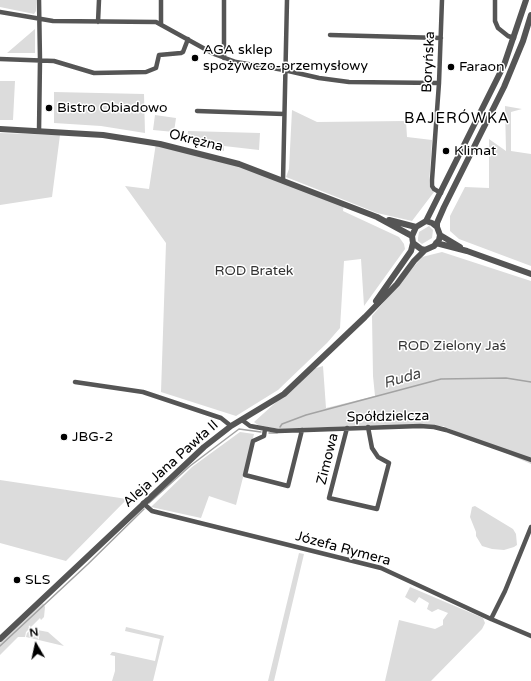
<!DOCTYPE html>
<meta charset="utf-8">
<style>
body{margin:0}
#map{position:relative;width:531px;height:681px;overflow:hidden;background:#fff;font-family:"Varela Round",sans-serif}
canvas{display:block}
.north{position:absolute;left:16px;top:625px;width:40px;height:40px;-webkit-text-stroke:3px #fff;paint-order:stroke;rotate:351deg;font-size:11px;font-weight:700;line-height:16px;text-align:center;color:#000}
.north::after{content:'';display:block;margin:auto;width:14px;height:18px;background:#000;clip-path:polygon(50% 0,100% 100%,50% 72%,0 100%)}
</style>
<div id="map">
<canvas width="531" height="681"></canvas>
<div class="north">N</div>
</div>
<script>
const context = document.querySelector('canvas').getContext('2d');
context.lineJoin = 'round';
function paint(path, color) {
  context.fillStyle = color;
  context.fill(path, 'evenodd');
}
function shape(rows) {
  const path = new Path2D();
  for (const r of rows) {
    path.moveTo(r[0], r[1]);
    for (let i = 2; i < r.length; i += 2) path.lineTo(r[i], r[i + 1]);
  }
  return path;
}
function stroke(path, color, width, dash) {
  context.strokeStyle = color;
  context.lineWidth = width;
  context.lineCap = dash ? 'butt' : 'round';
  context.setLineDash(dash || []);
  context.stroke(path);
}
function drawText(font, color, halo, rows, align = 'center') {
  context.font = font + ' "Varela Round",sans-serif';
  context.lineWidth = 3;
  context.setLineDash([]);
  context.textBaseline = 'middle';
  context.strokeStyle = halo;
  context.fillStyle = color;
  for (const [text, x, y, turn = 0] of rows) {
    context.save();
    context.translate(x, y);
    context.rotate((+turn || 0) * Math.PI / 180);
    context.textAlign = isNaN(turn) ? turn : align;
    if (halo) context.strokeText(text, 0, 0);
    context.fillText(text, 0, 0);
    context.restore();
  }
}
const green = shape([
 [0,0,36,0,36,11,34,14,0,7],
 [35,29,35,53,7,53],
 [0,81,15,81,13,120,0,120],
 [54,92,144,94,145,133,101,126,54,123],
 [505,106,522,109,511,112,511,151,531,154,531,266,459,239,450,231,450,216,465,187,489,188,489,139,506,151],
 [292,110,317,122,406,121,407,137,432,140,429,186,434,192,412,221,377,213,286,177,289,169],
 [155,115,176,118,174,132,153,130],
 [188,131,260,133,259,150,224,146,224,151,187,140],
 [0,133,60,135,52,197,0,205],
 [156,143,239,164,344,204,343,211,399,237,404,244,405,249,364,306,361,259,344,261,340,328,327,343,278,390,236,416,161,392,166,243,125,186,149,189],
 [429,226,433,230,432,238,422,244,418,241,418,238,419,232],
 [442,252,531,281,531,464,443,426,378,425,279,429,258,425,254,422,313,369,323,366,326,408,375,396,373,376,372,316,422,257],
 [240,432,254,434,236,505,209,496,201,518,151,507,192,467],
 [0,480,127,499,66,561,0,543],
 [475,506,513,529,516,534,517,545,514,547,504,550,492,549,482,546,476,536,476,532,470,517,472,507],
 [299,553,304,554,274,681,268,681],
 [410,587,483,618,485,623,482,629,431,681,385,681,399,620,435,629,443,625,443,620,448,613,438,609,432,612,427,609,429,603,419,597,415,603,405,597],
 [43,603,45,607,44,617,41,620,40,618,26,632,25,637,18,637,0,655,0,643],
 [126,627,164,636,153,681,112,681,115,671,115,656,110,655,112,652,114,652,155,661,160,639,125,631],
 [32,629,48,632,64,646,26,637,27,633]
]);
const stream = shape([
 [280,427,282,424,306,415,441,379,506,378,531,382],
 [269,433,277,433],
 [149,503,190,466,239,429,261,432],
 [0,646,88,564,144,509]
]);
const minor = shape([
 [39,0,40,60,39,131],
 [161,0,161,24],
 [224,0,224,58],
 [495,0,495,21,498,28,508,36,514,38],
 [0,12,53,21,156,22,214,54,236,62,284,70,319,78,349,82,439,83],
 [98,22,99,0],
 [330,35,441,38],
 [0,59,54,61,94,73,146,72,156,68,159,55,181,53,183,52,188,39],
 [197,111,284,114],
 [283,181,287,0],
 [441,193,434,189,432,186,432,180,439,83,442,0],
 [75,382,143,392,221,418,231,426],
 [242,420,250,426,278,431,420,426,434,427,446,430,531,460],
 [347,428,329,498,377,509,389,463,378,457,372,448,368,427],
 [265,429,264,436,253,441,245,475,288,486,302,430],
 [143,503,152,511,381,568,491,619,531,636],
 [491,619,505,591,531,527]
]);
const tertiary = shape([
 [0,129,103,135,160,144,239,164,377,217,412,236],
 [389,220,416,227],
 [426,221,504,65,526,0],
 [426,221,432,223,437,227,440,235,439,240,434,246,425,250,421,249,413,243,412,236,416,227,426,221],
 [437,227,437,223,444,207,504,87,523,41,531,15],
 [440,235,460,247],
 [436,243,467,251,531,274],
 [376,301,411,251,413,243],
 [0,639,204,447,231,426,284,394,365,317,397,284,414,261,425,250]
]);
const markers = [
 [195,58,4,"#000"],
 [451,67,4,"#000"],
 [49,108,4,"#000"],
 [446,151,4,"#000"],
 [64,437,4,"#000"],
 [17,580,4,"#000"]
];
const poiNames = [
 ["AGA sklep",203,50],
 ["spożywczo-przemysłowy",203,66],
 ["Faraon",459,67],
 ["Bistro Obiadowo",57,108],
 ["Klimat",454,151],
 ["JBG-2",72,437],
 ["SLS",25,580]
];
const streetNames = [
 ["Boryńska",429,62,-87],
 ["Okrężna",196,141,14],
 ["Spółdzielcza",388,417,-1],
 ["Zimowa",328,459,-76],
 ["Aleja Jana Pawła II",171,464,-42],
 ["Józefa Rymera",343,549,15]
];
const parkNames = [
 ["ROD Bratek",254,271],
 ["ROD Zielony Jaś",452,346]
];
const neighbourhoodNames = [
 ["BAJERÓWKA",457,119]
];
const waterNames = [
 ["Ruda",402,379,-16]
];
paint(green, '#dcdcdc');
stroke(stream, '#a3a3a3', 1.5);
stroke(minor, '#555', 4.5);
stroke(tertiary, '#555', 6);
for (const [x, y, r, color] of markers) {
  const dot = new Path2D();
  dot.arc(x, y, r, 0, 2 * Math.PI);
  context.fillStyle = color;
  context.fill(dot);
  stroke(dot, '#fff', 1.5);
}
drawText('14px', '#000', '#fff', poiNames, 'left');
drawText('14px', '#000', '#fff', streetNames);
drawText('14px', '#333', '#fff', parkNames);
context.letterSpacing = '1px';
drawText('15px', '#000', '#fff', neighbourhoodNames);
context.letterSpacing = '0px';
drawText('italic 15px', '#444', '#fff', waterNames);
</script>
